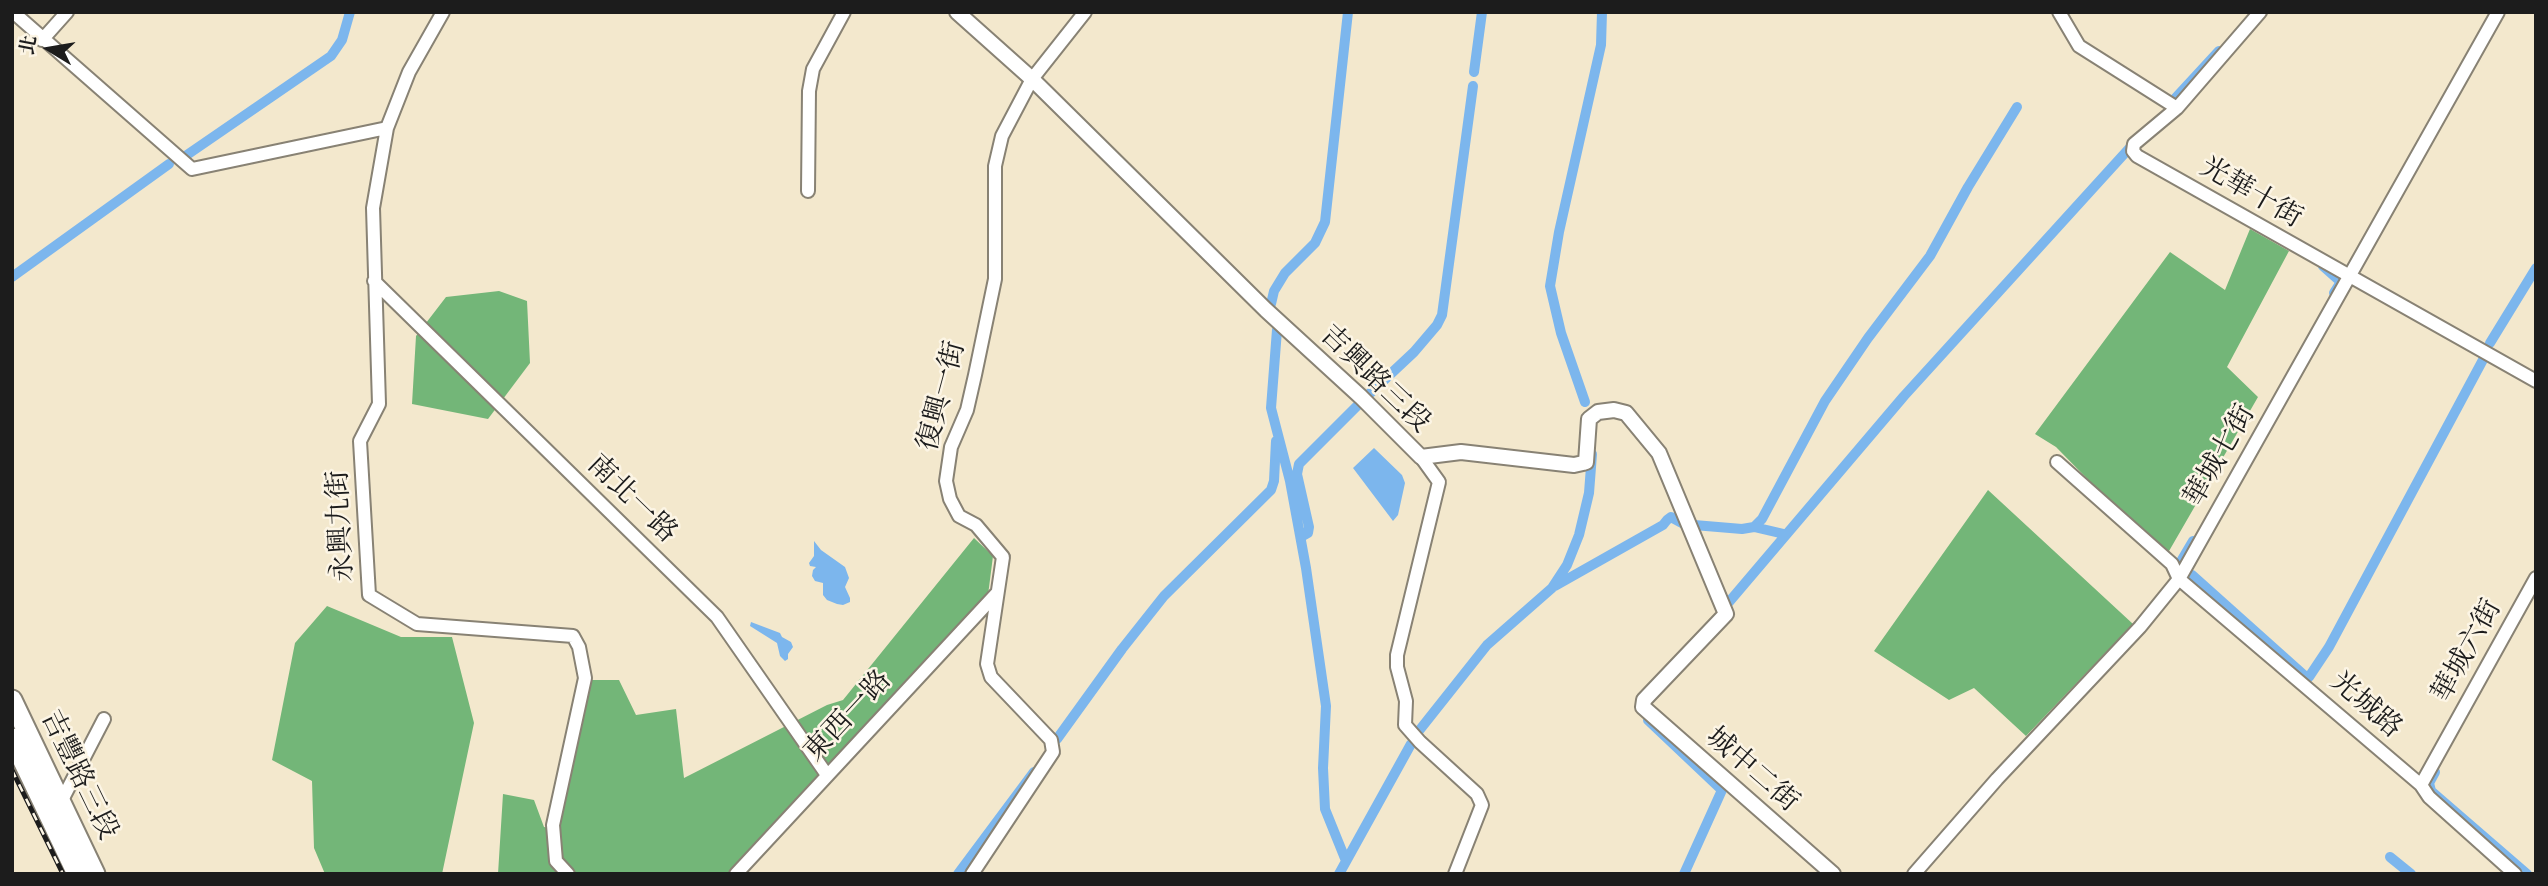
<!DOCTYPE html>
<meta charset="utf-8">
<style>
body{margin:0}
#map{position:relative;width:2548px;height:886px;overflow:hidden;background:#f3e8cd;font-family:"EB Garamond","Noto Serif TC",serif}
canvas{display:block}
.frame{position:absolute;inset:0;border:14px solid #1c1c1c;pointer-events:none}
.north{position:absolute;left:14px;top:14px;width:70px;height:70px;-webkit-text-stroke:5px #fcf5e5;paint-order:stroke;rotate:281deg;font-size:19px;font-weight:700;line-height:28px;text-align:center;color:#1c1c1c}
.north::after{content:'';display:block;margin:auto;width:24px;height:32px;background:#1c1c1c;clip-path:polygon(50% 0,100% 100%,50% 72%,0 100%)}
</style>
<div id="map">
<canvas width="2548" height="886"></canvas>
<div class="frame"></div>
<div class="north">北</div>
</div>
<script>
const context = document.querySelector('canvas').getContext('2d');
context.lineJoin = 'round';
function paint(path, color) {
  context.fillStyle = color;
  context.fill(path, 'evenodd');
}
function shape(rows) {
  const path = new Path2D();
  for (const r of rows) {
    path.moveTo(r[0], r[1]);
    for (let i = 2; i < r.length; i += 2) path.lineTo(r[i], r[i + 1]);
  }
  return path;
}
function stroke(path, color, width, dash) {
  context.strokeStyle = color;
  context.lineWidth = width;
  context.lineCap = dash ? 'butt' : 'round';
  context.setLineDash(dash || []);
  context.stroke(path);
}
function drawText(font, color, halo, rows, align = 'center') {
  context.font = font + ' "EB Garamond","Noto Serif TC",serif';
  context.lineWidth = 5;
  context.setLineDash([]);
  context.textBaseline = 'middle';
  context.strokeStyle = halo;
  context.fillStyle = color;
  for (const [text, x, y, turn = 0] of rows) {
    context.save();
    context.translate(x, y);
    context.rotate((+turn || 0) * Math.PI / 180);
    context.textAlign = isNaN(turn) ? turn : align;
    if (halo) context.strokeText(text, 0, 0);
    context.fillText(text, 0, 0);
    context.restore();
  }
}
const forest = shape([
 [2250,229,2289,251,2227,367,2258,397,2165,558,2056,447,2035,434,2170,252,2225,290],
 [499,291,527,301,530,363,488,419,412,404,416,336,446,297],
 [1988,490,2133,624,2026,736,1974,688,1949,700,1874,651],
 [974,538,993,556,987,603,731,874,498,874,503,794,534,800,544,827,550,828,586,680,619,680,636,715,676,709,684,778,827,705,843,700],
 [327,606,401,637,452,637,474,723,442,874,325,874,314,848,312,781,272,760,295,643]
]);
const water = shape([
 [1374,448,1402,475,1405,483,1398,515,1393,521,1353,468],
 [814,541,821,550,845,567,849,578,845,587,850,598,850,602,843,605,837,604,827,600,823,595,823,583,815,581,812,576,813,570,816,567,810,566,809,563,814,556],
 [751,622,780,633,782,637,791,642,793,647,788,654,788,659,785,661,780,656,777,643,750,626]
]);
const canal = shape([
 [1474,72,1482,12],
 [2171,103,2219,51],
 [181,159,331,56,342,40,350,12],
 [2323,266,2341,282,2334,293],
 [12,277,169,164],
 [1271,304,1274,291,1285,273,1315,243,1325,222,1348,12],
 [1277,330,1271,408,1290,481,1306,568,1326,706,1323,768,1325,809,1346,861],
 [2490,343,2536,268],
 [1366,397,1414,352,1437,325,1442,315,1473,86],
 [1585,402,1561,333,1550,286,1559,232,1601,45,1602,12],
 [1694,525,1742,529,1754,527,1762,519,1825,401,1868,338,1930,256,1968,187,2017,107],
 [1754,527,1784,534],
 [1301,537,1308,533,1309,527,1297,474,1299,464,1358,405],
 [2180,563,2193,541],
 [2192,575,2306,677,2309,677,2329,647,2485,356],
 [1555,586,1663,525,1667,520,1671,517,1682,523],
 [1729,602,1904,396,2135,142],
 [1648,720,1722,790,1684,874],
 [1418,732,1487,645,1552,588,1567,565,1579,535,1589,493,1592,454],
 [1057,739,1122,649,1164,596,1271,490,1274,481,1276,441],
 [2435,772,2429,783,2431,791,2527,874],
 [2390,857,2411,874],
 [958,874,1034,772],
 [1339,874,1411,744]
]);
const minor = shape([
 [13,12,192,169,387,128],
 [443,12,409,72,387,128,373,208,379,404,360,441,369,595,417,624,573,636,579,647,585,678,553,825,556,861,568,874],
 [2059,12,2079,46,2177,108,2134,144,2133,151,2137,156,2536,381],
 [42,40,67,12],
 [2177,108,2260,12],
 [808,191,809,91,813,69,844,12],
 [374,281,717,617,827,775],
 [1421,457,1439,482,1397,655,1397,667,1406,701,1405,725,1420,742,1477,794,1482,805,1455,874],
 [2057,462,2172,564,2179,579,2421,785,2429,797,2515,874],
 [2421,785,2536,578],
 [61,802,104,719],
 [736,874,997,593],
 [972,874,1053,752,1051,740,991,677,987,664,1003,557,976,525,959,516,950,499,946,481,951,447,967,410,975,375,995,279,995,166,1002,136,1032,79,1085,12],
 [1914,874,1997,779,2140,627,2179,579,2498,12]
]);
const tertiary = shape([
 [957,12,1032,79,1266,310,1361,397,1421,457,1461,452,1574,465,1583,463,1586,462,1589,419,1598,412,1614,410,1626,413,1659,453,1726,614,1644,700,1643,707,1833,874]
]);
const primary = shape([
 [12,700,95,874],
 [12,738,77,874]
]);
const rail = shape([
 [12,770,63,874]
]);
const streetNames = [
 ["光華十街",2251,193,30],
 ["吉興路三段",1375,379,44],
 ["復興一街",942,396,-75],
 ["華城七街",2220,456,-60],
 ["南北一路",632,499,44],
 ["永興九街",341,526,-93],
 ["華城六街",2467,651,-61],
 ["光城路",2366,705,41],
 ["東西一路",848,716,-47],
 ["城中二街",1752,770,41],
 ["吉豐路三段",79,775,64]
];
paint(forest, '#73b678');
paint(water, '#7cb6ed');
stroke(canal, '#7cb6ed', 10);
stroke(minor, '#888274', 16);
stroke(tertiary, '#888274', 18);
stroke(primary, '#888274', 23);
stroke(minor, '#fff', 12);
stroke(tertiary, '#fff', 14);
stroke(primary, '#fff', 19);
stroke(rail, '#1c1c1c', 5);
stroke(rail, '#fcf5e5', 2.5, [8]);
drawText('28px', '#1c1c1c', '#fcf5e5', streetNames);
</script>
